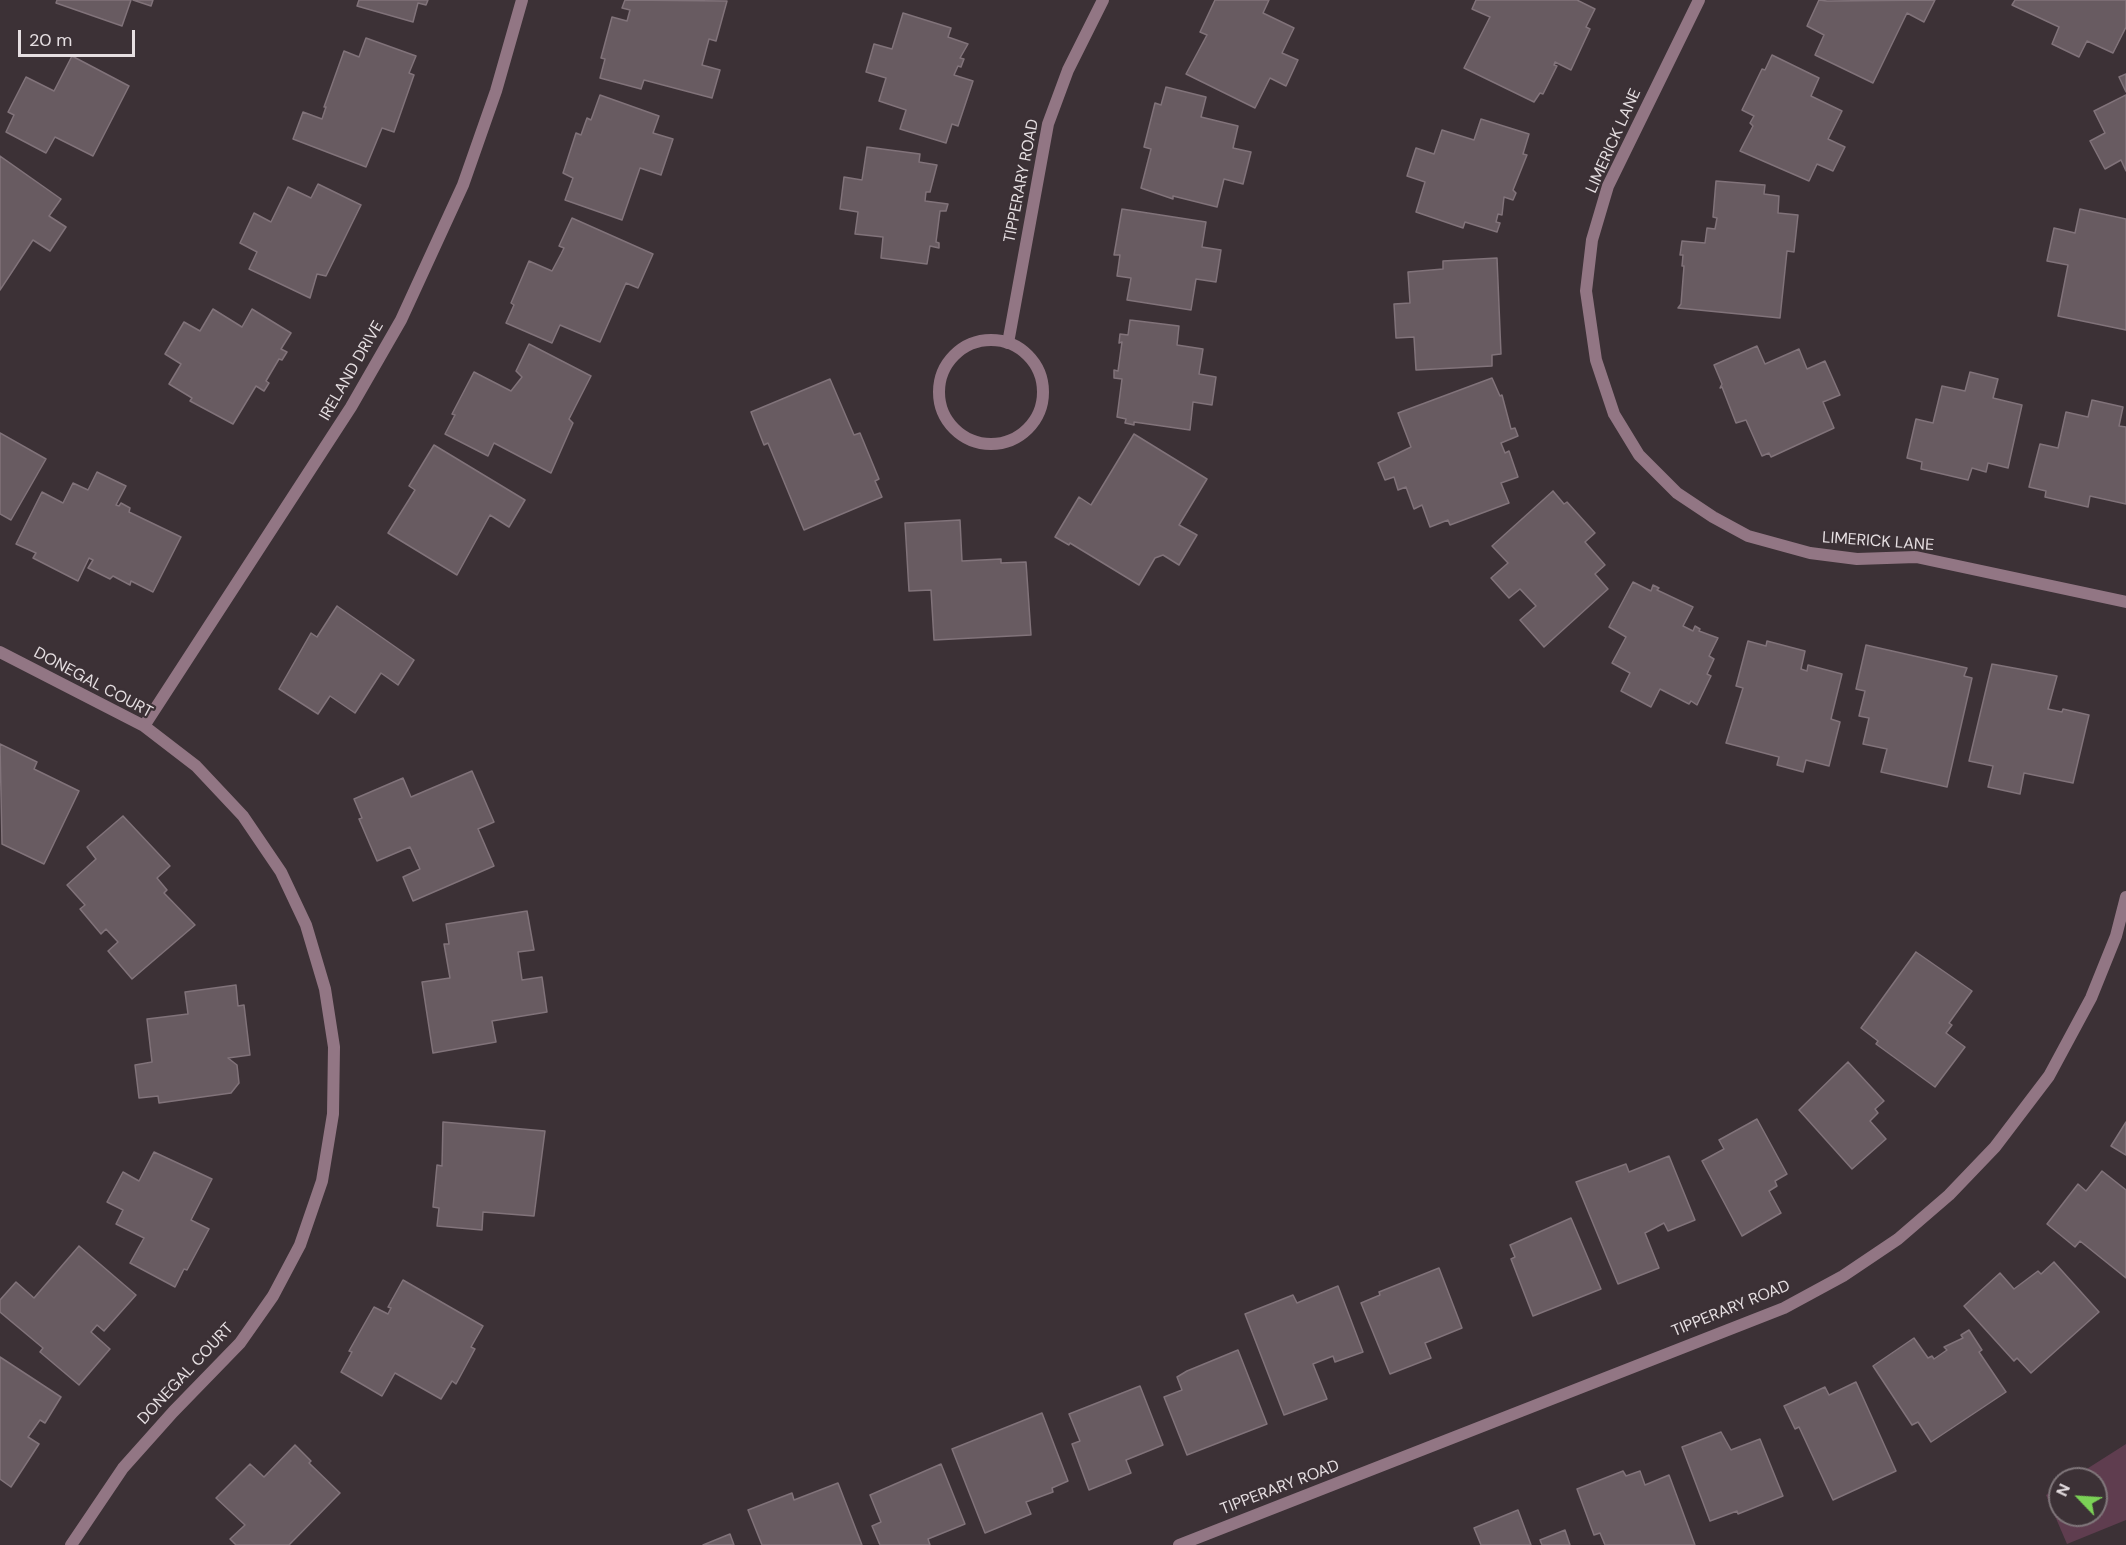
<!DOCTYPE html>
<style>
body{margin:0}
#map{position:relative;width:2126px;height:1545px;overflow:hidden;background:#3c3136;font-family:"DM Sans",sans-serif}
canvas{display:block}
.north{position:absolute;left:2048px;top:1467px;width:60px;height:60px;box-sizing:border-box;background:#3c3136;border:2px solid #80777b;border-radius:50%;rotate:295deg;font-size:16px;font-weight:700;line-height:24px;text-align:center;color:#e6dfe2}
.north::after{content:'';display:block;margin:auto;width:21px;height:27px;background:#7bd156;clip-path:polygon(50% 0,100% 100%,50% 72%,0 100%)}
.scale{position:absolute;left:18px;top:30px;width:117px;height:27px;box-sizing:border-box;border:3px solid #e6dfe2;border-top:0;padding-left:8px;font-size:18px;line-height:21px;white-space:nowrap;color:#e6dfe2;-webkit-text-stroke:4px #3c3136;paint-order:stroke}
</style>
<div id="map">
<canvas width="2126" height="1545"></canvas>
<div class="north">N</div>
<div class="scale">20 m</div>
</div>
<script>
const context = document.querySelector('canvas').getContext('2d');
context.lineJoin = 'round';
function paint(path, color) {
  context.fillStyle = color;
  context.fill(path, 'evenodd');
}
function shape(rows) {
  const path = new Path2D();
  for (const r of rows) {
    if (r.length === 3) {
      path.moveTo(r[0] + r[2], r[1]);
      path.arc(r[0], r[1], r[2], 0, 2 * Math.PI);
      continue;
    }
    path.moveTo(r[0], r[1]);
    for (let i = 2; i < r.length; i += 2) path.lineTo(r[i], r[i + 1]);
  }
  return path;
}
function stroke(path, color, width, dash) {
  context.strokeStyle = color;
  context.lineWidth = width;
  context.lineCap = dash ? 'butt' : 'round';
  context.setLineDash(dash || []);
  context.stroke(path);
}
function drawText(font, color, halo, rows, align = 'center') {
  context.font = font + ' "DM Sans",sans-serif';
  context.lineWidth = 4.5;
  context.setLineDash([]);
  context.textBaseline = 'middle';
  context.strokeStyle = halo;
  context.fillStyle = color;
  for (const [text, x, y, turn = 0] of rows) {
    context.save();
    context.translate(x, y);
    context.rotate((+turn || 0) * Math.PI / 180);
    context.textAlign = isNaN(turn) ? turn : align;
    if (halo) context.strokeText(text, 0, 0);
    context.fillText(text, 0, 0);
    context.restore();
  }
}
const green = shape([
 [2126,1444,2126,1520,2067,1544,2046,1495,2060,1486,2060,1515,2096,1515,2096,1479,2071,1479]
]);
const building = shape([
 [57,0,131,0,122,26,56,3,57,0],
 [133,0,153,0,151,6,133,0],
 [359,0,428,0,426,5,418,3,413,22,357,6,359,0],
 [625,0,727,1,716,41,709,39,702,65,720,70,712,98,644,80,641,89,600,78,605,59,601,58,612,17,627,21,630,10,622,8,625,0],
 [1215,0,1269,0,1263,13,1294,28,1282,53,1298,60,1286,86,1270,78,1255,108,1186,74,1207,35,1200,32,1215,0],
 [1476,0,1577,0,1595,9,1586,27,1590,29,1571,70,1555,62,1554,65,1557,66,1543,94,1540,93,1534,102,1464,68,1490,17,1472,9,1476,0],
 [1819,0,1827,1,1935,0,1924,22,1907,13,1873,83,1815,55,1824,35,1807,26,1819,0],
 [2015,0,2126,0,2126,27,2113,53,2087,41,2079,57,2052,44,2059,27,2012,5,2015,0],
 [903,13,951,28,948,37,968,44,960,58,964,59,961,67,958,66,954,75,973,81,958,126,952,124,946,143,900,129,906,110,879,101,886,78,866,72,874,44,892,49,903,13],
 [366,38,416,56,409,73,414,75,394,132,382,128,366,167,293,139,303,112,322,119,326,107,324,107,344,51,359,57,366,38],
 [1772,55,1819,78,1811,96,1842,111,1828,139,1845,147,1833,171,1817,164,1809,181,1740,151,1753,126,1750,123,1754,116,1742,110,1762,69,1765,70,1772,55],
 [72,56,129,86,93,156,55,137,46,153,6,132,14,115,8,112,26,77,54,91,72,56],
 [2126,74,2126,92,2119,77,2126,74],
 [1166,87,1206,97,1201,117,1238,126,1233,148,1251,152,1243,184,1224,179,1217,207,1173,196,1173,199,1141,188,1151,149,1144,147,1155,103,1161,105,1166,87],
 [600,95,659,116,653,133,673,139,661,175,640,168,622,220,565,200,573,178,563,173,576,133,581,135,587,118,591,120,600,95],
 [2126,95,2126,171,2121,160,2105,169,2090,141,2105,133,2094,111,2126,95],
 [1481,119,1529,134,1523,154,1527,155,1513,190,1516,193,1513,200,1504,197,1502,215,1498,214,1496,222,1500,223,1497,232,1465,222,1463,228,1416,212,1425,182,1407,176,1416,148,1434,154,1442,130,1474,140,1481,119],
 [867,147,920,154,919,162,937,165,930,192,926,192,925,201,948,204,946,211,940,211,936,242,939,243,939,248,930,246,927,264,881,258,883,237,855,234,858,212,840,209,844,177,862,180,867,147],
 [0,156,61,199,49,216,66,227,50,251,33,240,0,290,0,156],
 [1716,181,1765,185,1764,194,1779,196,1778,213,1798,215,1794,252,1787,251,1780,318,1678,308,1681,304,1684,266,1682,266,1683,255,1680,255,1682,241,1705,243,1707,228,1715,229,1717,218,1713,217,1716,181],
 [318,184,361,205,326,276,317,274,310,298,249,269,257,252,240,243,254,213,271,222,288,187,311,198,318,184],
 [1122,209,1206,222,1202,247,1221,250,1216,282,1196,279,1191,310,1127,300,1131,278,1117,276,1120,255,1114,255,1122,209],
 [2080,209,2126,219,2126,330,2058,316,2068,265,2047,261,2054,228,2075,233,2080,209],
 [572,218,653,254,638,288,626,283,600,342,560,325,552,343,506,323,514,305,511,303,529,261,552,271,561,254,564,248,559,246,572,218],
 [1497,258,1501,354,1492,355,1492,366,1416,370,1414,337,1396,338,1394,304,1410,303,1408,272,1443,269,1443,261,1497,258],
 [213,309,242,327,252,309,291,333,281,349,287,352,282,360,279,359,266,381,269,383,264,391,256,386,233,424,190,401,192,398,169,384,181,364,165,354,184,322,200,331,213,309],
 [1130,320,1179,326,1177,345,1203,349,1199,374,1216,377,1212,405,1193,402,1190,430,1134,422,1134,425,1125,423,1126,419,1117,417,1122,379,1114,378,1114,370,1118,371,1122,342,1119,343,1120,334,1128,335,1130,320],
 [529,344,591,376,569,419,573,423,551,473,494,443,488,456,445,434,455,415,452,414,474,372,511,391,522,377,516,371,529,344],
 [1757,346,1765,364,1799,349,1807,369,1825,361,1840,395,1823,402,1834,428,1771,457,1769,453,1762,456,1746,420,1736,423,1722,387,1720,388,1722,384,1714,365,1757,346],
 [1970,372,1998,379,1993,398,2022,405,2008,468,1988,463,1986,472,1972,468,1968,480,1921,469,1922,462,1907,458,1916,419,1933,423,1942,386,1965,391,1970,372],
 [1492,378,1500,396,1502,395,1511,429,1515,428,1518,436,1501,443,1505,453,1509,451,1518,477,1501,483,1509,503,1450,525,1448,520,1430,527,1422,505,1414,509,1406,487,1398,490,1394,477,1385,480,1378,463,1411,447,1398,413,1492,378],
 [830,379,854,435,860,433,879,479,875,481,882,497,804,530,768,443,764,445,751,412,830,379],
 [2092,400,2123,407,2119,426,2126,427,2126,504,2090,496,2088,507,2045,497,2046,491,2029,487,2040,444,2058,448,2066,412,2088,417,2092,400],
 [0,433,46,459,11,520,0,514,0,433],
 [1134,434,1207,479,1179,525,1197,535,1179,565,1163,555,1155,558,1139,585,1070,543,1069,545,1055,537,1079,497,1091,505,1134,434],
 [434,445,525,500,509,527,490,515,457,575,388,533,415,490,409,486,434,445],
 [97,472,126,486,116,505,119,506,121,503,130,508,129,512,181,537,153,592,131,581,130,585,113,576,110,579,88,568,93,560,89,558,78,581,33,558,36,553,16,544,42,492,63,503,73,483,88,490,97,472],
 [1553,491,1564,504,1567,502,1595,533,1585,542,1605,565,1595,574,1608,589,1544,647,1520,620,1536,606,1520,589,1509,598,1491,578,1508,563,1492,546,1553,491],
 [960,520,962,561,1001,559,1001,563,1026,562,1031,635,934,640,931,590,909,591,905,523,960,520],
 [1633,582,1651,591,1653,585,1659,588,1657,590,1693,607,1683,626,1693,631,1695,626,1700,629,1699,631,1718,638,1709,656,1714,659,1707,674,1711,676,1697,705,1691,701,1689,704,1660,689,1651,707,1621,691,1630,673,1612,663,1626,637,1609,627,1633,582],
 [337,606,414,660,398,685,381,673,355,713,330,696,318,714,279,689,311,633,317,637,337,606],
 [1748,641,1766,646,1767,641,1805,651,1801,669,1807,671,1808,665,1842,674,1831,719,1840,722,1829,766,1806,760,1803,772,1777,765,1779,757,1726,743,1743,688,1736,686,1748,641],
 [1866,645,1967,668,1964,676,1972,678,1947,787,1881,772,1887,749,1863,744,1869,718,1859,716,1865,691,1856,689,1866,645],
 [1992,664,2057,676,2048,709,2062,712,2063,709,2089,715,2073,783,2024,773,2020,794,1988,787,1993,766,1969,761,1992,664],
 [0,744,37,762,34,769,79,791,44,864,2,844,0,744],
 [472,771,494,822,478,829,494,866,413,901,403,877,420,869,410,847,377,861,359,819,362,818,354,799,403,778,411,797,472,771],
 [123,816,170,866,157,878,167,890,164,893,195,925,132,979,108,951,118,942,106,929,101,934,80,909,85,905,67,885,96,859,87,847,123,816],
 [527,911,534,950,518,952,522,980,542,977,547,1012,492,1021,496,1042,433,1053,422,982,450,978,444,944,449,944,446,924,527,911],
 [1916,952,1972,991,1949,1023,1952,1025,1946,1033,1965,1047,1935,1087,1876,1044,1878,1041,1861,1028,1916,952],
 [236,985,238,1006,244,1005,250,1055,228,1058,237,1065,239,1083,231,1093,159,1103,158,1096,139,1098,135,1065,152,1062,147,1019,188,1014,185,992,236,985],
 [1848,1062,1884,1101,1875,1109,1878,1113,1870,1121,1886,1139,1852,1169,1799,1110,1848,1062],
 [1757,1119,1787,1174,1775,1181,1777,1186,1769,1191,1781,1213,1742,1236,1702,1161,1724,1149,1719,1140,1757,1119],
 [443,1122,545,1131,534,1216,483,1212,482,1230,437,1226,439,1208,433,1207,437,1165,442,1166,443,1122],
 [2126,1122,2126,1155,2111,1146,2126,1122],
 [154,1152,212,1179,191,1220,209,1229,187,1270,184,1269,175,1287,130,1263,144,1238,116,1224,123,1210,107,1202,123,1172,139,1181,154,1152],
 [1669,1156,1695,1220,1668,1231,1664,1223,1645,1233,1659,1268,1618,1284,1576,1182,1626,1164,1629,1172,1669,1156],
 [2102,1171,2126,1190,2126,1278,2080,1241,2075,1247,2047,1224,2078,1184,2086,1191,2102,1171],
 [1571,1218,1601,1289,1533,1316,1511,1259,1515,1257,1510,1245,1571,1218],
 [79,1246,136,1295,104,1331,97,1325,91,1332,110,1349,79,1385,40,1352,43,1348,0,1312,0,1300,16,1282,34,1298,79,1246],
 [2054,1262,2099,1312,2031,1373,2017,1358,2014,1361,1964,1306,2000,1273,2014,1289,2038,1271,2041,1274,2054,1262],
 [1439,1268,1462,1328,1425,1343,1431,1358,1390,1374,1361,1303,1380,1295,1379,1292,1439,1268],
 [403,1280,483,1326,471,1347,475,1349,456,1384,452,1381,441,1399,395,1373,382,1396,341,1372,352,1352,349,1351,374,1307,388,1314,391,1308,388,1307,403,1280],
 [1338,1286,1363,1352,1335,1362,1333,1356,1313,1364,1327,1399,1284,1415,1245,1314,1293,1295,1297,1303,1338,1286],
 [1969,1330,1982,1350,1979,1352,2006,1392,1931,1442,1918,1422,1912,1425,1873,1366,1914,1338,1928,1358,1932,1356,1934,1359,1947,1350,1944,1347,1963,1338,1961,1335,1969,1330],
 [1238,1350,1267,1424,1187,1455,1164,1397,1182,1390,1177,1377,1187,1371,1238,1350],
 [0,1357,61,1397,45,1423,40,1420,28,1437,39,1444,11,1487,0,1479,0,1357],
 [1856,1382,1896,1471,1833,1500,1799,1427,1795,1429,1784,1406,1825,1387,1829,1395,1856,1382],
 [1140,1386,1163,1445,1126,1460,1131,1473,1089,1490,1072,1444,1080,1441,1069,1414,1140,1386],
 [1042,1413,1068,1481,1052,1488,1053,1492,1026,1502,1031,1514,985,1533,952,1449,1042,1413],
 [1721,1432,1731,1450,1760,1439,1783,1496,1738,1514,1737,1511,1710,1521,1682,1447,1721,1432],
 [295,1445,311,1461,309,1463,340,1493,289,1545,236,1545,230,1539,245,1525,216,1498,250,1464,264,1477,295,1445],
 [941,1464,965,1524,928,1539,930,1545,880,1545,872,1526,881,1522,870,1495,941,1464],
 [1623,1471,1626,1476,1640,1471,1645,1485,1669,1475,1695,1545,1605,1545,1600,1533,1594,1535,1577,1489,1623,1471],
 [838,1483,862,1545,762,1545,748,1510,792,1493,794,1500,838,1483],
 [1518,1510,1531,1545,1481,1545,1474,1528,1518,1510],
 [1565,1530,1570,1545,1542,1545,1540,1540,1565,1530],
 [730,1534,734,1545,703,1545,730,1534]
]);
const street = shape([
 [1699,0,1608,186,1592,240,1586,291,1596,360,1614,414,1639,455,1677,493,1713,517,1748,536,1810,553,1857,559,1916,557,2126,602],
 [991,392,52],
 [1008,343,1048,124,1068,70,1103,0],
 [0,652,144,726,196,766,243,816,281,872,306,925,325,989,334,1047,333,1114,322,1181,300,1245,273,1296,240,1343,173,1412,123,1468,71,1545],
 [144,726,351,407,401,320,463,185,496,91,522,0],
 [1179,1545,1784,1308,1843,1276,1898,1239,1949,1195,1995,1147,2049,1076,2091,998,2116,936,2126,897]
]);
const streetNames = [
 ["LIMERICK LANE",1614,141,-66],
 ["TIPPERARY ROAD",1022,181,-79],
 ["IRELAND DRIVE",352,371,-60],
 ["LIMERICK LANE",1878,542,4],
 ["DONEGAL COURT",93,683,28],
 ["TIPPERARY ROAD",1731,1309,-22],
 ["DONEGAL COURT",186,1374,-47],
 ["TIPPERARY ROAD",1280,1488,-21]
];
paint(green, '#5f3d4f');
paint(building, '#685b61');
stroke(building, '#81737a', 1.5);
stroke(street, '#927684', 12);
drawText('16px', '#e6dfe2', '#3c3136', streetNames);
</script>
